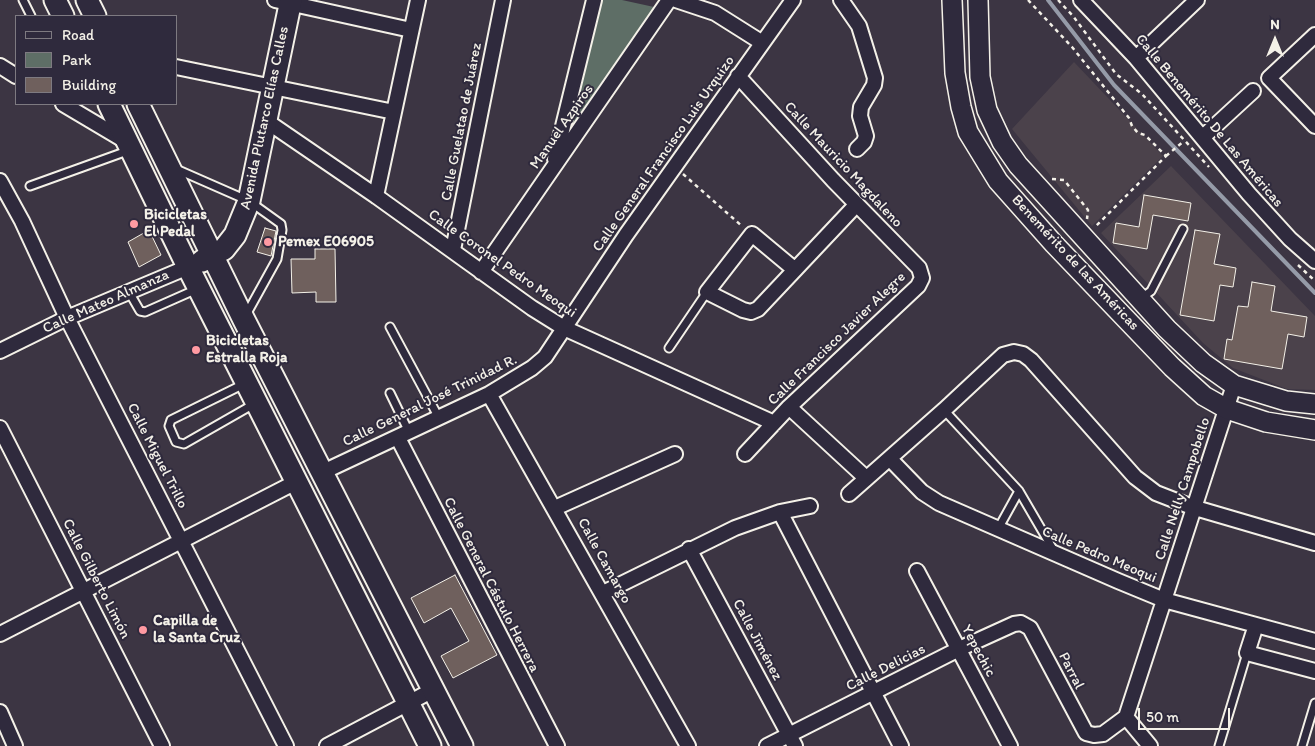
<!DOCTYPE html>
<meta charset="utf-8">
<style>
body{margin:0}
#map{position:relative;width:1315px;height:746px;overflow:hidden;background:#3c3543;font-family:Itim,sans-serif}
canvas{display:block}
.legend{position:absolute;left:15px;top:15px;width:162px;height:90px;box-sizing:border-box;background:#2f2a3d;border:1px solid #7e7a81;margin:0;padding:6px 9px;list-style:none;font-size:15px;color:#f4f1e8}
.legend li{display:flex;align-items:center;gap:10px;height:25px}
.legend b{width:25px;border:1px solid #7e7a81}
.north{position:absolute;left:1250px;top:15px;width:50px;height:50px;-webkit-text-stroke:4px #2f2a3d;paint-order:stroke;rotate:0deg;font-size:14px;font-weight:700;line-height:20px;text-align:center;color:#f4f1e8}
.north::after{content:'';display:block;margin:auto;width:18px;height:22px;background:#f4f1e8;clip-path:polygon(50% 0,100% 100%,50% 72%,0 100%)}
.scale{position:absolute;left:1138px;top:708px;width:92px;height:22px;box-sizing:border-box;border:2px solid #f4f1e8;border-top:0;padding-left:6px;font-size:15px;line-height:18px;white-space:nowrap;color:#f4f1e8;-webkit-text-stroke:4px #2f2a3d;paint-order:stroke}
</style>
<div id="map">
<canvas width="1315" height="746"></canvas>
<ul class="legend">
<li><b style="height:6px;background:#2f2a3d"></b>Road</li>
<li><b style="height:14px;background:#5e6e66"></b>Park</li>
<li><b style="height:14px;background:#6f605d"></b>Building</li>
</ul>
<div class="north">N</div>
<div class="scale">50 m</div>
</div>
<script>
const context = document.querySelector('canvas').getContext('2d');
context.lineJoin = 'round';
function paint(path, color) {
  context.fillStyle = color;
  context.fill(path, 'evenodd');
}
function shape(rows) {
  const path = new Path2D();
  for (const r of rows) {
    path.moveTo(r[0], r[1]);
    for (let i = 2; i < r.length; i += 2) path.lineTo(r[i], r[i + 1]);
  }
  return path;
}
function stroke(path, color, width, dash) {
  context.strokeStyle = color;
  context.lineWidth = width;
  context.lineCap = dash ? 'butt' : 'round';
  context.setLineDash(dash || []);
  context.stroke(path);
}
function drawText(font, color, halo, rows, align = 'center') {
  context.font = font + ' Itim,sans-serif';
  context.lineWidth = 4;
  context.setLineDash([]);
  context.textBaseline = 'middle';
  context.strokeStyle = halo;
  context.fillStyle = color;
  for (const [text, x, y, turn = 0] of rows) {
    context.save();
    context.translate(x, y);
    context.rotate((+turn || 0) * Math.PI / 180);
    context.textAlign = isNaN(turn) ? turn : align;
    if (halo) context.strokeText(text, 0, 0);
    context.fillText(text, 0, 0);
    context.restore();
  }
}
const built = shape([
 [1074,62,1163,156,1092,226,1012,129],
 [1171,166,1315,316,1315,390,1287,389,1233,368,1203,343,1101,233]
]);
const green = shape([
 [599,0,622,0,654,7,571,127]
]);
const stream = shape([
 [1048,0,1114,85,1315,293]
]);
const building = shape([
 [1144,195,1191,203,1188,221,1153,215,1147,249,1113,243,1116,223,1139,227,1144,195],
 [265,228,276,231,271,256,257,252,265,228],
 [149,230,161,255,139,267,128,242,149,230],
 [1195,230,1220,234,1214,264,1236,268,1233,287,1220,285,1214,321,1180,315,1195,230],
 [315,249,335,249,336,302,316,302,316,292,292,293,291,259,315,259,315,249],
 [1252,282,1275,286,1271,311,1307,317,1304,337,1288,334,1282,369,1224,359,1227,339,1232,340,1238,306,1248,307,1252,282],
 [455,575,497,655,453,678,441,656,469,641,451,608,424,623,411,598,455,575]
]);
const path = shape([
 [1028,0,1072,47,1129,118,1132,126,1138,133,1145,135,1166,156,1094,228],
 [1058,0,1073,16,1116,74,1142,94,1209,167],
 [1166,156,1184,141],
 [683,174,743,227],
 [1052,179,1064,180,1088,210,1087,219],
 [1298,265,1315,281]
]);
const lane = shape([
 [23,0,31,16],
 [176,169,249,201,281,224,282,230,277,259,246,315],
 [30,186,130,150],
 [129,292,140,311,145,312,197,289],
 [1140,299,1151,291,1183,229],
 [390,327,439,418],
 [669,348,707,292],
 [244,384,171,420,169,426,176,442,184,444,254,404],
 [390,393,409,432],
 [944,410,1019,491,1054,551],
 [998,529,1019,491],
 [1219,746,1247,653],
 [1302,746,1315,703]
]);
const street = shape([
 [275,0,411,30],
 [676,0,715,13,761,42],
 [841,0,859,26,875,78,874,85,861,107,860,116,866,136,864,142,857,149],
 [1081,0,1136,58,1249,194,1290,239,1315,261],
 [1315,35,1269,78,1315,126],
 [1136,58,1197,0],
 [0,66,16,76],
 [176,67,394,112],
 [738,76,833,180,919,268,922,278,918,286,789,407,745,454],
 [63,104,127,142],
 [265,120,376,196,532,308,564,328,774,423],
 [1203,137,1253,91],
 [555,159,594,0],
 [0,181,22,221,67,318,286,746],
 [376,196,418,0],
 [453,250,503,0],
 [794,269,752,234,707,292,743,310,751,312,758,309,857,204],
 [481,272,669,0],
 [0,351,67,318,188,267],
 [489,394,688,746],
 [789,407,866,478],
 [0,428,162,746],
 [398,438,557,746],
 [890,459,922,492,939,503,1118,581,1164,600,1315,641],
 [323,472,489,394,532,368,545,357,626,235,793,0],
 [849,494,944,410,1003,355,1014,352,1023,354,1031,360,1135,477,1156,493,1192,507,1315,543],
 [555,508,675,454],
 [780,512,901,746],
 [689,549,795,746],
 [917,571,1010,746],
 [603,593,735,528,780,512,810,506],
 [1256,625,1247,653,1315,671],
 [0,634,296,482],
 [0,712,15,746],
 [1126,717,1234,385],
 [1126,717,1150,746],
 [327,746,433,690],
 [767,746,959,649,1014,624,1021,623,1030,628,1086,733,1094,735,1103,734,1126,717]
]);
const secondary = shape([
 [952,0,955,73,961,107,968,132,998,181,1054,244,1172,367,1204,396,1227,409,1266,422,1315,430],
 [978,0,980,77,987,110,1002,142,1018,165,1167,329,1203,363,1234,385,1286,401,1315,404]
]);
const primary = shape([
 [55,0,63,16],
 [87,0,95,16],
 [109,104,188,267,430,746],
 [138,104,244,320,462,746],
 [202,261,224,249,235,235,249,201,291,0]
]);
const markers = [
 [134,224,5,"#ff9aa2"],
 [268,242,5,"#ff9aa2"],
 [196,350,5,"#ff9aa2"],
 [143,630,5,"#ff9aa2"]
];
const streetNames = [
 ["Avenida Plutarco Elías Calles",265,118,-78],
 ["Calle Benemérito De Las Américas",1209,121,50],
 ["Calle Guelatao de Juárez",462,122,-79],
 ["Manuel Azpiros",562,127,-55],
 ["Calle General Francisco Luis Urquizo",664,154,-55],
 ["Calle Mauricio Magdaleno",843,165,47],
 ["Benemérito de las Américas",1075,263,47],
 ["Calle Coronel Pedro Meoqui",502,264,35],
 ["Calle Mateo Almanza",106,302,-24],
 ["Calle Francisco Javier Alegre",837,339,-44],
 ["Calle General José Trinidad R.",430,401,-26],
 ["Calle Miguel Trillo",157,456,63],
 ["Calle Nelly Campobello",1183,489,-72],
 ["Calle Pedro Meoqui",1099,555,23],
 ["Calle Camargo",604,561,61],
 ["Calle Gilberto Limón",96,579,63],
 ["Calle General Cástulo Herrera",491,585,63],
 ["Calle Jiménez",757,640,62],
 ["Yepechic",978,651,62],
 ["Calle Delicias",886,668,-27],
 ["Parral",1071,671,63]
];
const poiNames = [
 ["Bicicletas",144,215],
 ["El Pedal",144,232],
 ["Pemex E06905",278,242],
 ["Bicicletas",206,341],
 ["Estralla Roja",206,358],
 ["Capilla de",153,621],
 ["la Santa Cruz",153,638]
];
paint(built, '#4b424b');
paint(green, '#5e6e66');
stroke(stream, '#959ba8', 4);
paint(building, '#6f605d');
stroke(building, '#f4f1e8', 1);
stroke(lane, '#f4f1e8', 11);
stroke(street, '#f4f1e8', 18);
stroke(secondary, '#f4f1e8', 22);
stroke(primary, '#f4f1e8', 25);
stroke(path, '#f4f1e8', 2.5, [4, 4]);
stroke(lane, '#2f2a3d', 7);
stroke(street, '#2f2a3d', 14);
stroke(secondary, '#2f2a3d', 19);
stroke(primary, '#2f2a3d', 21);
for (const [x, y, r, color] of markers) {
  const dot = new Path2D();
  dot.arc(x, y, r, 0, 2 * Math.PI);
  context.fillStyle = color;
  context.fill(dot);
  stroke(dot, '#2f2a3d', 2);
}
drawText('15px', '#f4f1e8', '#2f2a3d', streetNames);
drawText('bold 15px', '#f4f1e8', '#2f2a3d', poiNames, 'left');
</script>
